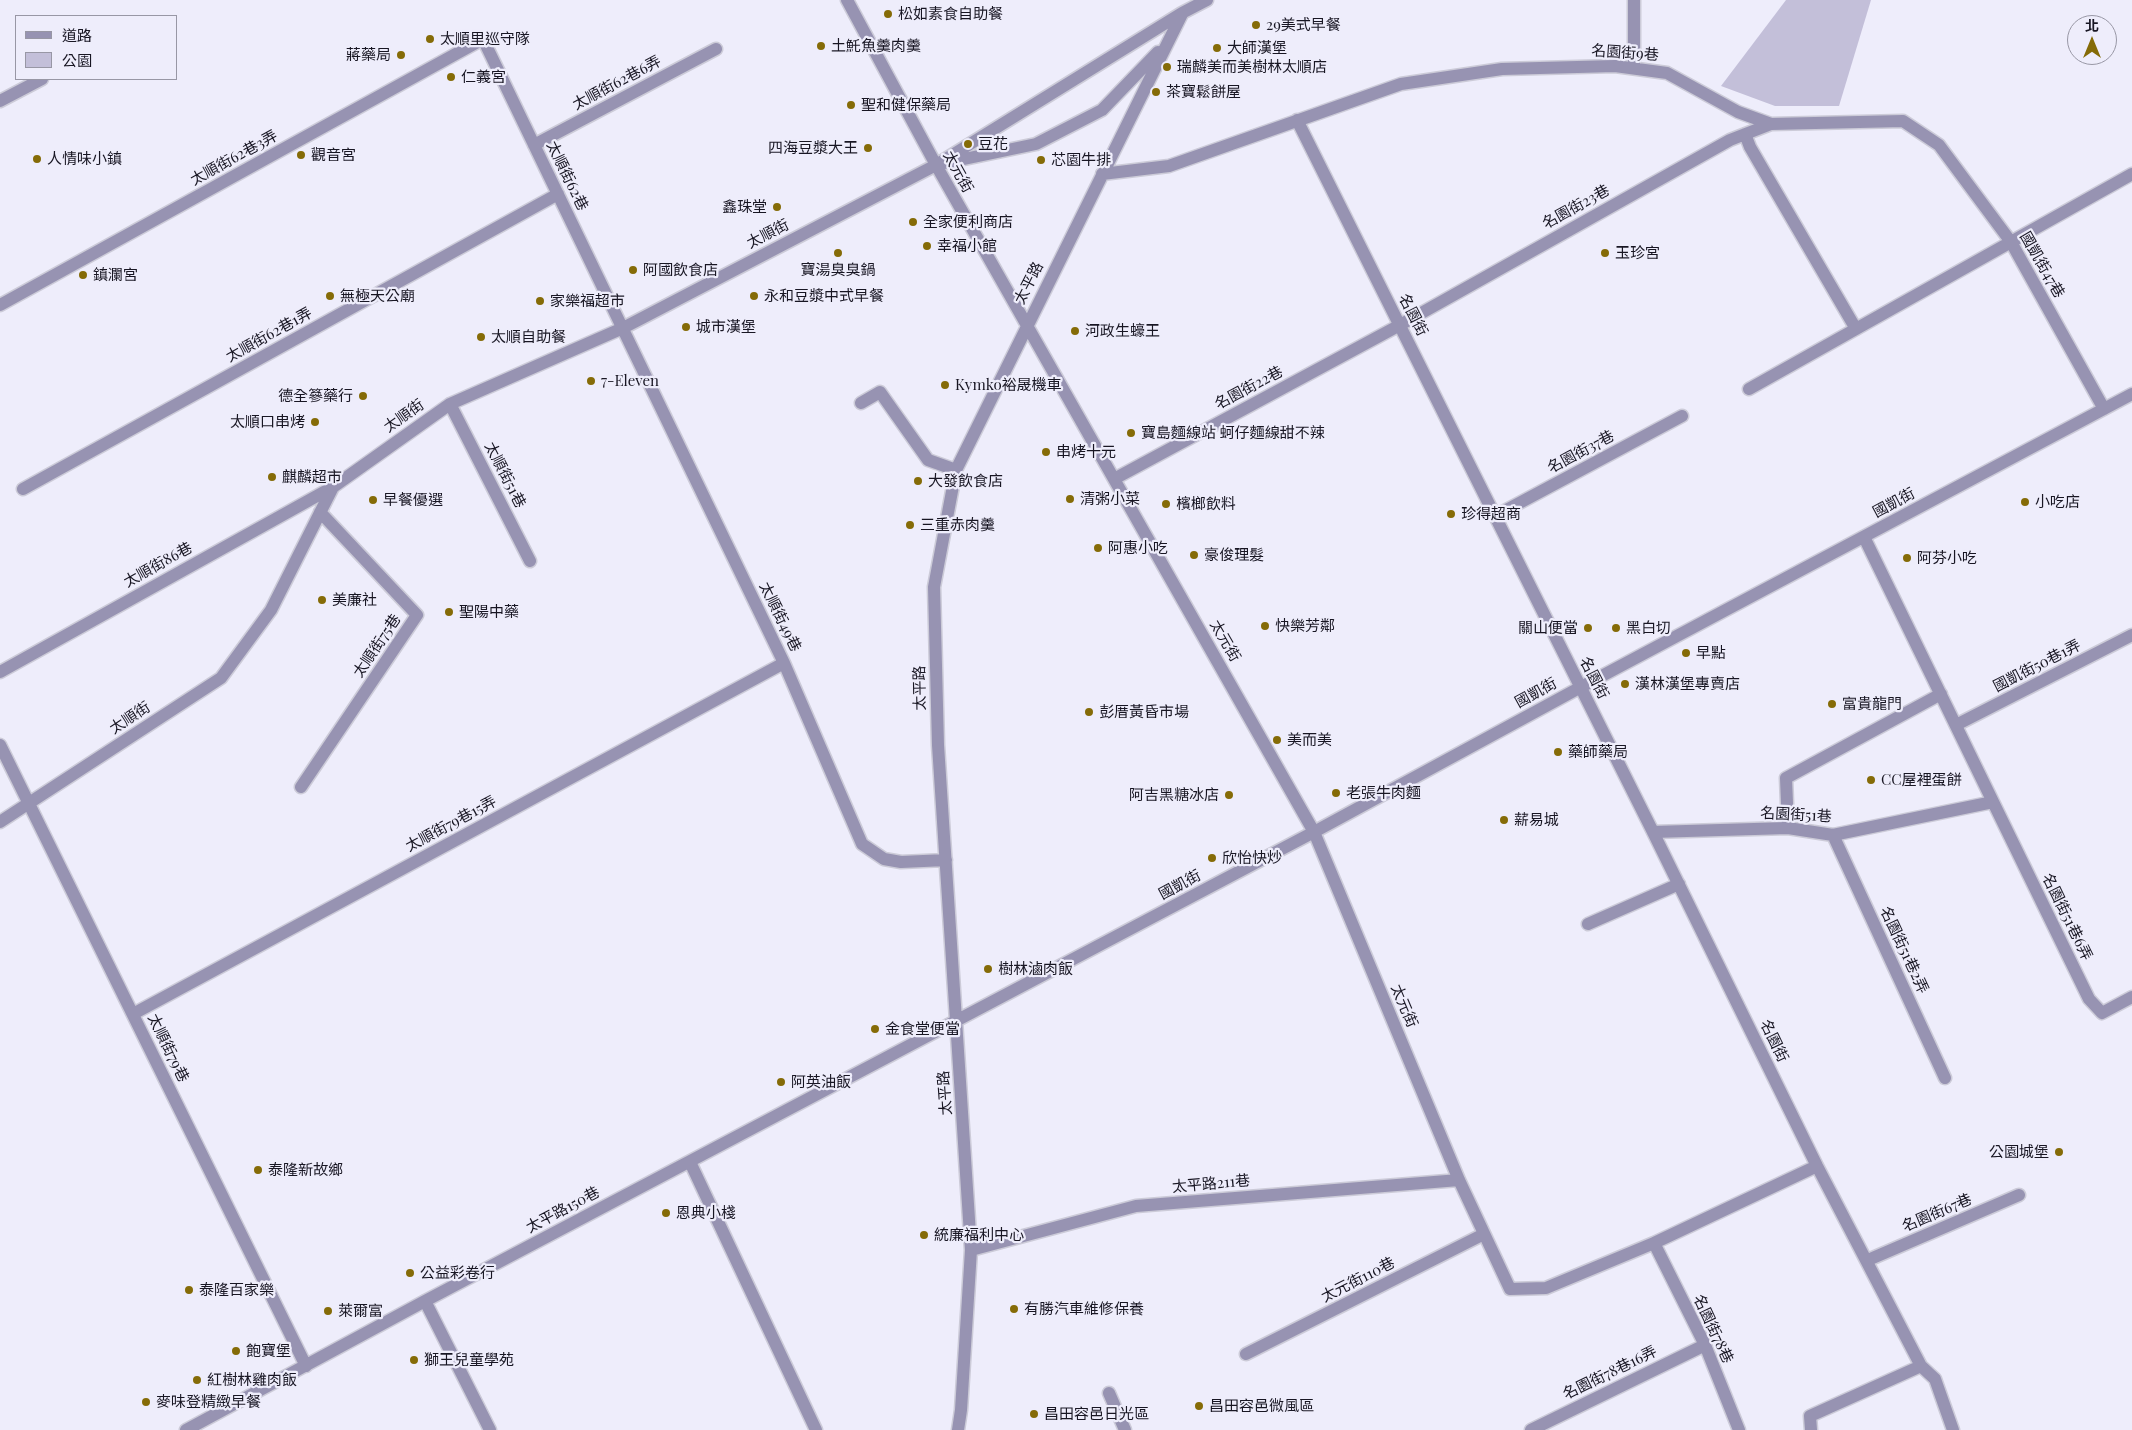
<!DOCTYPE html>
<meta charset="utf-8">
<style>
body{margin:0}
#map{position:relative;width:2132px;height:1430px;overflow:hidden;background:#eeedfb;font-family:"Playfair Display","Noto Sans TC",serif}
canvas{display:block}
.legend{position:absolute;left:15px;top:15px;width:162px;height:65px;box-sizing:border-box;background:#eeedfb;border:1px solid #9897a5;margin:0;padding:6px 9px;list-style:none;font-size:15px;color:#181623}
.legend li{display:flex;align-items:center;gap:10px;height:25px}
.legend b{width:25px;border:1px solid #9897a5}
.north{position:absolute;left:2067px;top:15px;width:50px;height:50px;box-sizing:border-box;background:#eeedfb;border:1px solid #9897a5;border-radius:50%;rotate:0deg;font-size:14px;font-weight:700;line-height:20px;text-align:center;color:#181623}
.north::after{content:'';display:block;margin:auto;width:18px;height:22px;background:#856b07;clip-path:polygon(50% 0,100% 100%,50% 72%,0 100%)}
</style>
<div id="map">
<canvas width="2132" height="1430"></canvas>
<ul class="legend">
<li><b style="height:6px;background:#9793b2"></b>道路</li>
<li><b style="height:14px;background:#c3bfd9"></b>公園</li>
</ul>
<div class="north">北</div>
</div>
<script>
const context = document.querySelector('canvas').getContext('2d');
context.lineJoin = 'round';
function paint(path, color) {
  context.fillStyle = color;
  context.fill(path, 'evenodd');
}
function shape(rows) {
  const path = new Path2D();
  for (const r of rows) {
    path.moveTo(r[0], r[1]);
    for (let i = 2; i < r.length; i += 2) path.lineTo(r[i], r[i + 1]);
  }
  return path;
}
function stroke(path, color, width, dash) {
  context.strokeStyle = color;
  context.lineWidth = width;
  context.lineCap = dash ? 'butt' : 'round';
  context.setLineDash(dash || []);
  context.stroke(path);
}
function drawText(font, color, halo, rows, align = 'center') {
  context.font = font + ' "Playfair Display","Noto Sans TC",serif';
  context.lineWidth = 4.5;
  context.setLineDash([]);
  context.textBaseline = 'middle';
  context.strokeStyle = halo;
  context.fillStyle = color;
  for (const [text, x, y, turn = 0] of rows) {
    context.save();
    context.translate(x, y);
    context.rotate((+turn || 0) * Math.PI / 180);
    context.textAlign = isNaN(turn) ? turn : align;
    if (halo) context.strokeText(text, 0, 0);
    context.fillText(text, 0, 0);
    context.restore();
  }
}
const green = shape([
 [1786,0,1871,0,1839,106,1775,106,1721,86]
]);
const minor = shape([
 [847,0,936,165,1314,832,1459,1180,1510,1289,1546,1288,1654,1243,1817,1166],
 [1634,0,1634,68],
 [0,101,42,79],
 [1297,120,1653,832,1817,1166,1921,1366,1935,1379,1953,1430],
 [1745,134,1750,147,1856,329],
 [534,145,716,49],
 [945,163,1036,144,1102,110,1158,52],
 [1102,174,1169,166,1401,84,1502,69,1615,66,1667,73,1738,112,1771,124,1903,121,1939,145,2011,242,2104,409],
 [0,305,483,39,784,663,862,844,884,859,901,862,946,860],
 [1749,389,2132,174],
 [861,403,880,392,928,460,956,470],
 [450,404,530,561],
 [1114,479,1400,325,1730,140,1771,124],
 [23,489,558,194],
 [1495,516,1682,416],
 [1864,537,2089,999,2102,1013,2132,997],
 [0,672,333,487],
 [1956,725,2132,635],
 [0,745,306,1366],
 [301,787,417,615,320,512],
 [0,822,221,678,271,610,333,487,450,404,623,328,936,165,1182,13,1207,0],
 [1788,828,1786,778,1941,694],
 [1653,832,1788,828,1833,835,1993,802],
 [1833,835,1945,1078],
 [1588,924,1679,884],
 [133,1014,784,663],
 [690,1162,816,1430],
 [1654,1243,1705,1345,1739,1430],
 [971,1250,1136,1206,1459,1180],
 [1868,1260,2019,1195],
 [425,1301,490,1430],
 [1246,1354,1484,1234],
 [1109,1393,1125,1430],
 [186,1430,425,1301,1314,832,1581,687,2132,394],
 [958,1430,961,1410,971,1250,938,745,934,587,956,470,1182,14],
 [1531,1430,1705,1345],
 [1811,1430,1810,1416,1921,1366]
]);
const markers = [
 [888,14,5,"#856b07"],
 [1256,25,5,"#856b07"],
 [430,39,5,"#856b07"],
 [821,46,5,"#856b07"],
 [1217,48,5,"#856b07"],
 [401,55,5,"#856b07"],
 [1167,67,5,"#856b07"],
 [451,77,5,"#856b07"],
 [1156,92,5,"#856b07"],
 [851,105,5,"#856b07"],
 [968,144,5,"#856b07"],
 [868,148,5,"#856b07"],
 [301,155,5,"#856b07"],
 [37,159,5,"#856b07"],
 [1041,160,5,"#856b07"],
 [777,207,5,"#856b07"],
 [913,222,5,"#856b07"],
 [927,246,5,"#856b07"],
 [838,253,5,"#856b07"],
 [1605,253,5,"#856b07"],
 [633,270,5,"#856b07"],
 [83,275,5,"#856b07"],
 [330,296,5,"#856b07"],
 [754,296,5,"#856b07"],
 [540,301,5,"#856b07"],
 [686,327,5,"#856b07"],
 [1075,331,5,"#856b07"],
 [481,337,5,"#856b07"],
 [591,381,5,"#856b07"],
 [945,385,5,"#856b07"],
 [363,396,5,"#856b07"],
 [315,422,5,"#856b07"],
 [1131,433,5,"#856b07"],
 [1046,452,5,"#856b07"],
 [272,477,5,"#856b07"],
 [918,481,5,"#856b07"],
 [1070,499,5,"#856b07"],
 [373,500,5,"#856b07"],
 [2025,502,5,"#856b07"],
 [1166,504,5,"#856b07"],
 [1451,514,5,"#856b07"],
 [910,525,5,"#856b07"],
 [1098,548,5,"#856b07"],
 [1194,555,5,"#856b07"],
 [1907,558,5,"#856b07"],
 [322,600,5,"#856b07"],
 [449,612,5,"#856b07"],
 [1265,626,5,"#856b07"],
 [1588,628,5,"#856b07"],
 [1616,628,5,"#856b07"],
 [1686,653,5,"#856b07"],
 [1625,684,5,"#856b07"],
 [1832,704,5,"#856b07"],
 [1089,712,5,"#856b07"],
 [1277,740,5,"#856b07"],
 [1558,752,5,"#856b07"],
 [1871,780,5,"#856b07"],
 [1336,793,5,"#856b07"],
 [1229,795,5,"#856b07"],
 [1504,820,5,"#856b07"],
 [1212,858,5,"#856b07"],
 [988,969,5,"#856b07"],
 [875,1029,5,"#856b07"],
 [781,1082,5,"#856b07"],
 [2059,1152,5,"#856b07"],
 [258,1170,5,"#856b07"],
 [666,1213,5,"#856b07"],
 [924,1235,5,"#856b07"],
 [410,1273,5,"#856b07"],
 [189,1290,5,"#856b07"],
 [1014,1309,5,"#856b07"],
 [328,1311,5,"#856b07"],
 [236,1351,5,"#856b07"],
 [414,1360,5,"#856b07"],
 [197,1380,5,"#856b07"],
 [146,1402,5,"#856b07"],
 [1199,1406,5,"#856b07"],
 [1034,1414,5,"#856b07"]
];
const poiNames = [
 ["松如素食自助餐",898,14],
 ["29美式早餐",1266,25],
 ["太順里巡守隊",440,39],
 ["土魠魚羹肉羹",831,46],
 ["大師漢堡",1227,48],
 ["蔣藥局",391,55,"right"],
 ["瑞麟美而美樹林太順店",1177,67],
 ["仁義宮",461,77],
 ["茶寶鬆餅屋",1166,92],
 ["聖和健保藥局",861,105],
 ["豆花",978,144],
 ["四海豆漿大王",858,148,"right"],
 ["觀音宮",311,155],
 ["人情味小鎮",47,159],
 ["芯園牛排",1051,160],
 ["鑫珠堂",767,207,"right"],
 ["全家便利商店",923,222],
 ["幸福小館",937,246],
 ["玉珍宮",1615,253],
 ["阿國飲食店",643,270],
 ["寶湯臭臭鍋",838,270,"center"],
 ["鎮瀾宮",93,275],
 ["無極天公廟",340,296],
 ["永和豆漿中式早餐",764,296],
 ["家樂福超市",550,301],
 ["城市漢堡",696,327],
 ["河政生蠔王",1085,331],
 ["太順自助餐",491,337],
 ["7-Eleven",601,381],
 ["Kymko裕晟機車",955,385],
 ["德全篸藥行",353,396,"right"],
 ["太順口串烤",305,422,"right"],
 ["寶島麵線站 蚵仔麵線甜不辣",1141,433],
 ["串烤十元",1056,452],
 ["麒麟超市",282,477],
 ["大發飲食店",928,481],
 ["清粥小菜",1080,499],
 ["早餐優選",383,500],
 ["小吃店",2035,502],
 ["檳榔飲料",1176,504],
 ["珍得超商",1461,514],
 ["三重赤肉羹",920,525],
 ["阿惠小吃",1108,548],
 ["豪俊理髮",1204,555],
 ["阿芬小吃",1917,558],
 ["美廉社",332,600],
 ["聖陽中藥",459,612],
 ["快樂芳鄰",1275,626],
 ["關山便當",1578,628,"right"],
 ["黑白切",1626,628],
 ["早點",1696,653],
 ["漢林漢堡專賣店",1635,684],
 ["富貴龍門",1842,704],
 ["彭厝黃昏市場",1099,712],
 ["美而美",1287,740],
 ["藥師藥局",1568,752],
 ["CC屋裡蛋餅",1881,780],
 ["老張牛肉麵",1346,793],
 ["阿吉黑糖冰店",1219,795,"right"],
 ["薪易城",1514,820],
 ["欣怡快炒",1222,858],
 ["樹林滷肉飯",998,969],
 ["金食堂便當",885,1029],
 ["阿英油飯",791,1082],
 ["公園城堡",2049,1152,"right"],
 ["泰隆新故鄉",268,1170],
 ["恩典小棧",676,1213],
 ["統廉福利中心",934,1235],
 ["公益彩卷行",420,1273],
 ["泰隆百家樂",199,1290],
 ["有勝汽車維修保養",1024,1309],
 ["萊爾富",338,1311],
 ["飽寶堡",246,1351],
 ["獅王兒童學苑",424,1360],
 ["紅樹林雞肉飯",207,1380],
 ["麥味登精緻早餐",156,1402],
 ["昌田容邑微風區",1209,1406],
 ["昌田容邑日光區",1044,1414]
];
const streetNames = [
 ["名園街9巷",1625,53,4],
 ["太順街62巷6弄",617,83,-28],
 ["太順街62巷3弄",234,158,-29],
 ["太元街",958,172,61],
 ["太順街62巷",567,176,64],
 ["名園街23巷",1576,207,-29],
 ["太順街",768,234,-27],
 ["國凱街47巷",2042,265,60],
 ["太平路",1029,283,-63],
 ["名園街",1413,315,63],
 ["太順街62巷1弄",269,335,-29],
 ["名園街22巷",1249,388,-28],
 ["太順街",404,416,-35],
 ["名園街37巷",1581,452,-28],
 ["太順街51巷",505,475,63],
 ["國凱街",1894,503,-28],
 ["太順街86巷",158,565,-29],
 ["太順街49巷",780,617,64],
 ["太元街",1225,641,60],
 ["太順街75巷",377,646,-56],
 ["國凱街50巷1弄",2037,666,-27],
 ["名園街",1594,678,63],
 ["太平路",920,688,-91],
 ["國凱街",1536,693,-29],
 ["太順街",130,718,-33],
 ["名園街51巷",1796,815,3],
 ["太順街79巷15弄",451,824,-28],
 ["國凱街",1180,885,-28],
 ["名園街51巷6弄",2067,917,64],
 ["名園街51巷2弄",1904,950,65],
 ["太元街",1404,1006,67],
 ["名園街",1774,1041,64],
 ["太順街79巷",168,1048,64],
 ["太平路",945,1093,-94],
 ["太平路211巷",1211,1184,-5],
 ["太平路150巷",563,1210,-28],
 ["名園街67巷",1937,1213,-23],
 ["太元街110巷",1358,1280,-27],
 ["名園街78巷",1713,1329,65],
 ["名園街78巷16弄",1610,1373,-26]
];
paint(green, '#c3bfd9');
stroke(minor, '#cccbd8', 15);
stroke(minor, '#9793b2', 12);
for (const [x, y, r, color] of markers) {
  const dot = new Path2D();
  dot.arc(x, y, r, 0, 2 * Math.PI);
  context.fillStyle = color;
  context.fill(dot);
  stroke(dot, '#eeedfb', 2);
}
drawText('15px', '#181623', '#eeedfb', poiNames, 'left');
drawText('15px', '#181623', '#eeedfb', streetNames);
</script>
